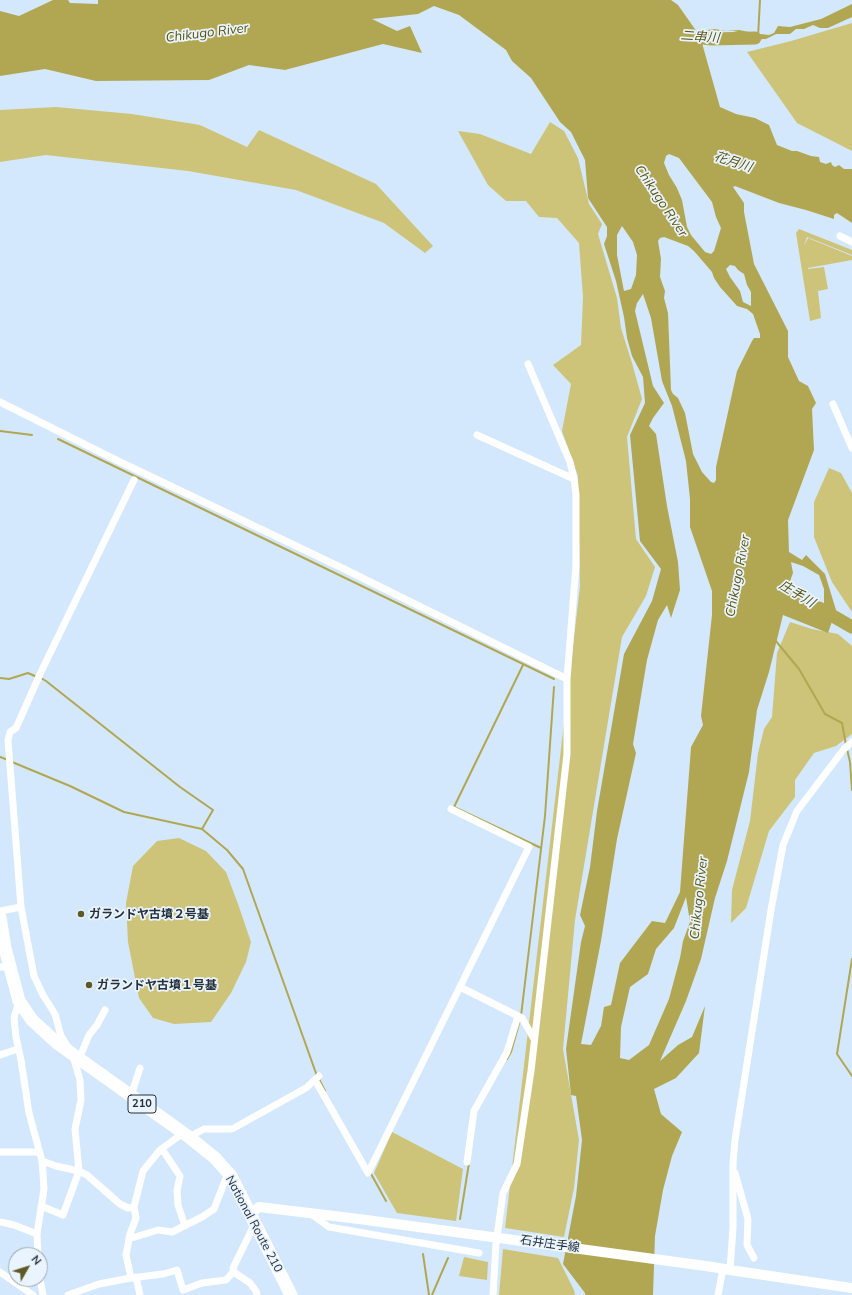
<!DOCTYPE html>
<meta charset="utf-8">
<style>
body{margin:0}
#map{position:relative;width:852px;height:1295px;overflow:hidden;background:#d3e8fd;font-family:Mulish,sans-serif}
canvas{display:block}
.north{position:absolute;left:8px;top:1247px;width:40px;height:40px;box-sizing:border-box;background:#e9f4fe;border:1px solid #9ba6b0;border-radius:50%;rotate:51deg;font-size:11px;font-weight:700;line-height:16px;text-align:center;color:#26303a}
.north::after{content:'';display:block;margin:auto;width:14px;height:18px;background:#5f5925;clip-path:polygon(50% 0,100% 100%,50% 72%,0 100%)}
</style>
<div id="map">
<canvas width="852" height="1295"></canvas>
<div class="north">N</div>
</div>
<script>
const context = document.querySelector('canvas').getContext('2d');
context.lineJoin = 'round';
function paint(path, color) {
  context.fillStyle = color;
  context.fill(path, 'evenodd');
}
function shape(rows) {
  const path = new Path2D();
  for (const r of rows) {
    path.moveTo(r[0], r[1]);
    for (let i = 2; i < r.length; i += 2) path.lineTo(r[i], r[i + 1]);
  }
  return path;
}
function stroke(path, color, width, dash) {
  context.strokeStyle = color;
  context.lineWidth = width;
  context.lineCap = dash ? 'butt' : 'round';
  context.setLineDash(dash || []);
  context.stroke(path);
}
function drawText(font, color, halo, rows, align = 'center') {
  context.font = font + ' Mulish,"Noto Sans JP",sans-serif';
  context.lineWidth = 3.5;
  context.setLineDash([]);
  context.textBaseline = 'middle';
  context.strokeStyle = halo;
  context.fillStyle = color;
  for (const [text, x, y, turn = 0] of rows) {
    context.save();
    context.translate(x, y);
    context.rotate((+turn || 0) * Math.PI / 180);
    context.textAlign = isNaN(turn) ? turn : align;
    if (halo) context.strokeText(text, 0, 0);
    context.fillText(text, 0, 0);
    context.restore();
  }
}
const green = shape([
 [852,23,852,151,797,123,747,52,791,41],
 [56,107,132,114,200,125,247,147,259,130,376,184,433,246,425,253,384,223,296,190,188,171,46,155,0,162,0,110],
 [550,122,564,131,578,158,589,204,602,224,598,234,617,298,621,328,632,363,642,399,627,437,636,539,655,567,646,596,622,637,575,920,563,1049,579,1140,574,1188,564,1237,505,1228,580,586,578,476,562,431,571,384,553,365,581,345,583,297,579,243,557,218,539,217,526,201,506,201,488,185,458,131,480,134,531,154],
 [799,229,852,250,852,255,807,237,804,246,808,238,852,256,852,260,808,268,808,269,824,267,828,289,818,291,821,318,810,321,796,233],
 [829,468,841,473,852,493,852,612,832,582,814,537,814,502],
 [790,622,812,629,838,634,852,646,852,734,836,746,814,753,795,780,795,797,769,831,746,908,731,923,732,890,750,821,758,753,764,729,772,717,777,653],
 [179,838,206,851,226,872,238,904,251,942,246,962,231,993,211,1022,174,1024,153,1018,139,998,128,942,126,903,133,866,157,841],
 [392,1132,463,1169,456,1221,397,1213,374,1173],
 [503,1249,558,1258,574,1290,575,1295,499,1295],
 [464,1257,488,1262,487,1280,459,1276]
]);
const water = shape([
 [53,0,68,0,70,3,98,4,98,0,671,0,678,5,697,32,714,29,726,31,739,30,749,32,756,35,760,34,769,35,774,33,778,26,790,27,821,19,852,4,852,17,828,28,820,28,813,25,804,29,796,29,790,34,776,34,766,39,740,40,724,45,714,44,711,43,711,41,727,42,741,37,748,34,733,31,707,31,707,34,700,36,720,107,736,114,755,118,769,125,777,145,792,151,797,151,811,156,819,157,820,162,826,164,831,162,832,165,835,167,839,165,844,169,852,169,852,223,837,213,834,215,834,219,806,210,779,203,735,186,733,187,744,203,744,212,754,264,788,331,788,357,799,381,808,386,816,403,812,409,814,450,788,520,789,552,802,560,806,555,825,574,836,610,828,633,783,615,769,672,757,710,749,772,727,861,715,898,701,959,686,1001,660,1061,678,1045,692,1037,705,1006,699,1053,676,1078,654,1089,661,1114,682,1132,672,1156,663,1190,655,1236,653,1295,585,1295,585,1293,563,1264,576,1196,582,1140,576,1096,571,1095,566,1049,581,942,585,926,580,915,590,867,597,811,624,654,652,601,661,569,640,541,630,435,645,403,643,377,632,356,627,338,624,317,616,281,604,244,607,236,607,227,588,198,585,160,571,132,560,122,531,78,512,61,506,50,459,15,434,6,418,14,372,19,397,31,410,26,422,53,383,44,285,70,249,65,209,80,96,81,45,69,0,76,0,11,19,16],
 [669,154,679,158,712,202,716,217,721,228,714,251,711,254,705,252,691,235,687,227,682,200,677,188,669,175,664,163,666,156],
 [622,226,633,242,637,255,636,275,631,289,624,291,617,255,617,235],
 [664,237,688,246,694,251,712,272,714,278,720,287,737,306,747,309,753,314,760,334,760,338,754,338,752,341,737,371,716,467,716,480,714,483,711,482,702,472,693,454,685,413,678,398,673,394,671,390,668,313,664,298,665,291,660,277,661,259,658,241,660,238],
 [730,265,735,266,738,270,744,274,747,285,751,292,751,306,743,302,740,291,730,277,726,269],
 [643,294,651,318,662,381,672,406,686,461,690,499,690,527,712,591,712,615,701,716,703,725,691,747,680,892,665,923,652,921,620,963,611,1005,604,1007,601,1026,591,1045,581,1044,601,941,617,839,636,753,633,744,647,660,658,620,667,605,671,618,680,590,678,562,667,506,656,434,649,426,653,418,664,403,653,386,635,311,637,303],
 [791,562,803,566,819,575,824,589,824,606,813,601,789,584,793,573],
 [686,897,690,922,683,941,680,958,669,999,649,1045,629,1060,620,1058,621,1027,630,987,648,974,656,949,674,928]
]);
const stream = shape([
 [758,37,760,0],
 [0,431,32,435],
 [58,439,554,679],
 [775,640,799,669,825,714,842,723,846,745],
 [523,665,454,807,541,848],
 [0,678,9,679,28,673,37,677],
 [41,678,46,681,180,787,213,810,202,829],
 [847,749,850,762,852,790],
 [0,757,8,760],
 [12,762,70,786,124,812,202,829,227,850,243,869,317,1076],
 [852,959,837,1054,852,1076],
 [521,1016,545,816,554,687],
 [507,1059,511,1052,520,1020],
 [319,1079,325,1091],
 [370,1172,386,1201],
 [460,1219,469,1163],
 [423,1254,429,1295],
 [432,1295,448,1258]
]);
const river = shape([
 [683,36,712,39,755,38],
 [819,608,852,627]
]);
const street = shape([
 [840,236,852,242],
 [0,402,112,458,338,566,567,679],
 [833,404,852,448],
 [477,435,574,479],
 [21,907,34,976,43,995,55,1014,61,1036,68,1047],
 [0,911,21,907,8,740,10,732,16,728,40,674,134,480],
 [0,967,10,967],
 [460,987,522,1018,534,1039],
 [19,1001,14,1018,16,1037,21,1060,29,1113,42,1161,43,1173,44,1189,37,1234,38,1255],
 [0,1055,18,1049],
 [79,1059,89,1035,97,1025,105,1010],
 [315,1080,368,1173,529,847,451,809],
 [131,1096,140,1068],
 [189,1137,204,1129,232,1129,306,1088,319,1076],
 [162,1149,180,1176,177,1191,178,1205,185,1226],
 [0,1152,39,1152],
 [42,1161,56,1166,79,1171,87,1175,120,1204,128,1208,134,1207],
 [467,1162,474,1111,507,1052,518,1016],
 [735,1173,748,1219,747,1245,754,1258],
 [41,1206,63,1215,79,1171,75,1129,81,1100,80,1080,73,1056],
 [311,1214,329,1227,479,1253],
 [0,1222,14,1225,37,1234],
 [255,1223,233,1268,235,1273,250,1283,256,1291,257,1295],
 [129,1238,135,1237,158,1230,172,1232,202,1217,214,1209,228,1173],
 [730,1270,733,1228,733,1163,735,1140,771,910,783,845,797,811,844,749,852,742],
 [0,1272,33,1295],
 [136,1277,140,1295],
 [131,1278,126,1255,130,1234,136,1218,134,1207,143,1171,160,1150,183,1133],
 [40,1279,43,1295],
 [68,1295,99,1284,131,1278,163,1274,177,1270,183,1290,202,1283,226,1280,234,1271],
 [493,1295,496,1244,503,1193,517,1164,531,1071,567,754,567,679,576,565,576,495,574,479,570,462,528,364],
 [718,1295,723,1269]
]);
const secondary = shape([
 [250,1214,259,1207,359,1219,713,1267,730,1270,852,1288]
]);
const highway = shape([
 [0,917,5,948,19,1001,32,1020,57,1043,189,1137,215,1158,231,1176,291,1295]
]);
const markers = [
 [81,914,4,"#5f5925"],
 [89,985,4,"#5f5925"]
];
const shields = [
 [142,1104,28]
];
const shieldNames = [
 ["210",142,1104]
];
const poiNames = [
 ["ガランドヤ古墳２号基",89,914],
 ["ガランドヤ古墳１号基",97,985]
];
const streetNames = [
 ["National Route 210",254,1224,62],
 ["石井庄手線",550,1244,8]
];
const waterNames = [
 ["Chikugo River",207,33,-7],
 ["二串川",700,37,4],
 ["花月川",733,162,18],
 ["Chikugo River",661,201,56],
 ["Chikugo River",738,576,-79],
 ["庄手川",797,594,31],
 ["Chikugo River",699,898,-84]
];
paint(green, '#cdc479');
paint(water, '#b1a753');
stroke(stream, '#b1a753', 2);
stroke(river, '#b1a753', 13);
stroke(street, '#fff', 7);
stroke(secondary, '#fff', 10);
stroke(highway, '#fff', 13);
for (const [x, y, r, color] of markers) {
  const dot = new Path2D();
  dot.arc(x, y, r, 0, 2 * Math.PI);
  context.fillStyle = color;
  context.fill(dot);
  stroke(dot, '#e9f4fe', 1.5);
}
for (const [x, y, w] of shields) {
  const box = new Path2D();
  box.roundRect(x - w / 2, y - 9, w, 18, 3);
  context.fillStyle = '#e9f4fe';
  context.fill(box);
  stroke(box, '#26303a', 1);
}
drawText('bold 11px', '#26303a', null, shieldNames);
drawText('bold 12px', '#26303a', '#e9f4fe', poiNames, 'left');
drawText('12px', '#26303a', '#e9f4fe', streetNames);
drawText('italic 13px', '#5a5313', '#e9f4fe', waterNames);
</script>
